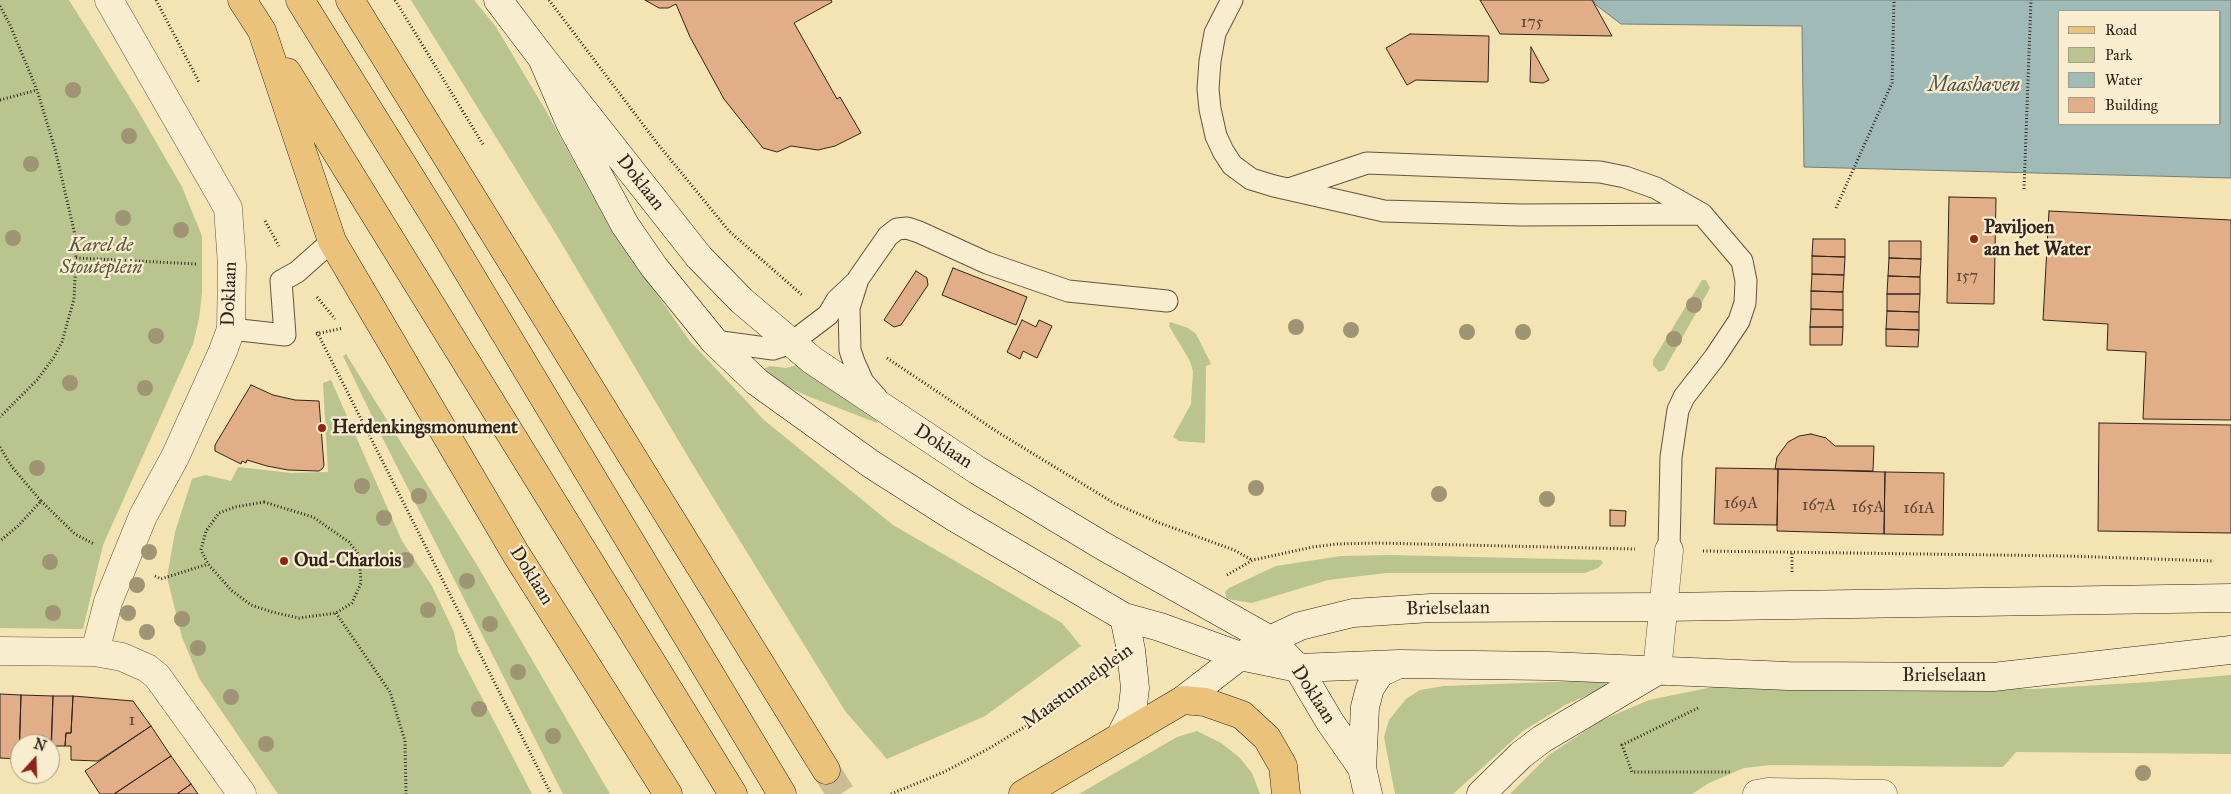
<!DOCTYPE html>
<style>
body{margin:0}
#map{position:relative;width:2231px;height:794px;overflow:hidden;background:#f4e3b3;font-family:"IM FELL Great Primer",serif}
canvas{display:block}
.legend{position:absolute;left:2058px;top:10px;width:162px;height:115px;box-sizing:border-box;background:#f8edce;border:1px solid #a89d87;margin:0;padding:6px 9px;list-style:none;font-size:15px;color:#30241d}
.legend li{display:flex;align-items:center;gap:10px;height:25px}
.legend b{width:25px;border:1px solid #a89d87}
.north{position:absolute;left:10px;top:734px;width:50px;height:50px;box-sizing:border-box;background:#f8edce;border:1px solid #a89d87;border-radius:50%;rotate:20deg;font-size:14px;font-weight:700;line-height:20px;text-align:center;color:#30241d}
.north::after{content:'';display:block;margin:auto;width:18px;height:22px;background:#8f2418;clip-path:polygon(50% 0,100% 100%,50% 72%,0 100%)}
</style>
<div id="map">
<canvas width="2231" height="794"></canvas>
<ul class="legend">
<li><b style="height:6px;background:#eac27a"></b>Road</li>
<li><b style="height:14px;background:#b9c48e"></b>Park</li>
<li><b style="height:14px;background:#a0bbb7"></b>Water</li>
<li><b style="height:14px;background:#e1ae87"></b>Building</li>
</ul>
<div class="north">N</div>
</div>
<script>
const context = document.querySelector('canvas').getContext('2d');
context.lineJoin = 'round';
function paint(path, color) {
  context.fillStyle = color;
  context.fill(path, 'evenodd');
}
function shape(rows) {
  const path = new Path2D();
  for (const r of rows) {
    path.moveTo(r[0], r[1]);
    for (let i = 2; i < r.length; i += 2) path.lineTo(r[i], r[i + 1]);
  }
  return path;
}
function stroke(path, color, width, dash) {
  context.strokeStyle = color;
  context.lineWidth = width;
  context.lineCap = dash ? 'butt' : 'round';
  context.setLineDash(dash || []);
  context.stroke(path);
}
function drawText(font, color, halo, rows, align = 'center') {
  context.font = font + ' "IM FELL Great Primer",serif';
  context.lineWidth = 4.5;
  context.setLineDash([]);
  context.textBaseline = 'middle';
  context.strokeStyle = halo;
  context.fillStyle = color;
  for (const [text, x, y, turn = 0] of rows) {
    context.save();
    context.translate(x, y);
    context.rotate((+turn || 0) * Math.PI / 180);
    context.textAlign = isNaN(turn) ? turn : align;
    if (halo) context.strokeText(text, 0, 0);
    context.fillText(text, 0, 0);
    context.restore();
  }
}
const green = shape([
 [0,0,69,0,137,109,182,187,202,236,202,293,199,319,193,344,103,545,83,629,0,628],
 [411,0,474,0,496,27,546,111,609,226,689,340,764,420,893,525,1062,623,1081,646,985,716,887,759,845,711,693,465,556,234],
 [1702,280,1706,280,1710,288,1664,370,1659,372,1653,365,1653,360],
 [1170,322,1188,328,1196,334,1211,364,1206,366,1205,443,1179,441,1173,437,1191,404,1193,371,1190,361,1169,326],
 [346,354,477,565,610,794,563,794,385,443,343,356],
 [797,365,877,421,877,423,805,395,788,387,763,369,770,366,786,368],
 [331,380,402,541,432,586,454,632,458,652,532,794,278,794,199,678,182,637,167,577,175,532,192,479,205,475,231,481,238,467,291,473,328,472,323,383],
 [1390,555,1601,560,1603,563,1598,568,1585,573,1386,573,1328,580,1252,603,1227,599,1225,592,1229,588,1276,566,1341,556],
 [2231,675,2231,754,2016,752,2003,767,1770,765,1744,768,1709,783,1692,794,1510,794,1549,755,1600,721,1649,700,1723,685,2034,689,2150,682],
 [1606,680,1606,687,1567,704,1523,731,1453,794,1395,794,1384,737,1389,720,1406,699,1420,690,1444,686],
 [1197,731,1221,743,1239,757,1252,773,1260,794,1079,794,1177,737]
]);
const water = shape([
 [1593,0,2231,0,2231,178,1804,167,1802,26,1621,24,1596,5,1593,0],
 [2060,11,2220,11,2220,124,2060,124,2060,11]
]);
const building = shape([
 [645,0,831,0,832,2,794,23,837,99,840,97,861,133,835,146,818,150,791,146,777,152,763,148,724,99,690,37,676,4,668,8,659,8,645,0],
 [1480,0,1592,0,1612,36,1500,34,1480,0],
 [1410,34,1489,36,1488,82,1416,80,1407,85,1386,48,1410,34],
 [1531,47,1549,80,1543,83,1530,82,1531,47],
 [1949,197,1996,198,1994,304,1947,303,1949,197],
 [2049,211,2231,220,2231,420,2143,419,2146,352,2107,350,2108,324,2043,320,2049,211],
 [1813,239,1845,239,1845,257,1812,256,1813,239],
 [1889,241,1921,241,1921,259,1889,258,1889,241],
 [1812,256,1845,257,1844,275,1812,274,1812,256],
 [1889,258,1921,259,1920,277,1888,276,1889,258],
 [953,268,1027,297,1016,325,942,295,953,268],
 [916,271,927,278,928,285,901,325,894,327,884,320,916,271],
 [1812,274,1844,275,1843,292,1811,291,1812,274],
 [1888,276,1920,277,1920,294,1887,294,1888,276],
 [1811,291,1843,292,1843,310,1811,309,1811,291],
 [1887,294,1920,294,1919,312,1887,311,1887,294],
 [1811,309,1843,310,1843,327,1810,327,1811,309],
 [1887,311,1919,312,1919,330,1886,329,1887,311],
 [1022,320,1036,327,1039,320,1052,326,1037,358,1023,351,1020,359,1007,352,1022,320],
 [1810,327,1843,327,1842,345,1810,345,1810,327],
 [1886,329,1919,330,1918,347,1886,346,1886,329],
 [251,385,273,395,295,400,319,401,324,466,322,469,319,471,288,470,267,466,247,460,246,463,242,461,241,464,215,451,215,445,251,385],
 [2099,423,2231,425,2231,533,2098,531,2099,423],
 [1811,434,1826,438,1835,446,1874,446,1873,471,1775,469,1777,457,1788,442,1799,436,1811,434],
 [1716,468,1778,469,1777,525,1714,524,1716,468],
 [1778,469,1885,472,1884,534,1777,531,1778,469],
 [1885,472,1944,473,1943,535,1884,534,1885,472],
 [1610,510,1626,511,1625,526,1610,526,1610,510],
 [0,694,21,695,19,759,0,758,0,694],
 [21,695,53,696,51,760,50,744,20,744,19,759,21,695],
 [53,696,73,696,71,733,66,733,65,746,51,746,53,696],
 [73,696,133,701,151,726,98,761,71,760,71,746,65,746,66,733,71,733,73,696],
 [151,726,171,756,114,794,100,794,85,771,151,726],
 [171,756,191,784,177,794,114,794,171,756],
 [191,784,198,794,177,794,191,784]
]);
const trunkTunnel = shape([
 [826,770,841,794]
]);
const path = shape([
 [156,0,199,82],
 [395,0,484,146],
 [549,0,657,143,729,231,802,295],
 [0,6,10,25,37,90,55,149,75,235,76,258,74,299,62,342,54,357,37,380,0,417],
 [0,100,37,90],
 [2024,189,2031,0],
 [1836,208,1892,83,1894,0],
 [265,221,279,246],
 [76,258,197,264],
 [317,297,335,319],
 [317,332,551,794],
 [316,334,343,328],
 [887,358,999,433,1114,503,1157,522,1234,550,1252,560],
 [0,447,12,467,41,501,18,526,0,541],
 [41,501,75,534,94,544],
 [264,502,313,517,349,542,359,555,361,583,352,603,336,613,299,618,272,612,251,605,231,590,208,564,201,550,206,531,219,513,235,507,264,502],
 [1703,551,2067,556,2214,561],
 [1792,572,1792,552],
 [1227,575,1253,560,1313,547,1337,544,1377,543,1635,549],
 [155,576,161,579,208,564],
 [336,613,390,692,405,741,406,794],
 [1698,708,1622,745,1632,772,1731,772],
 [891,794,944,772,988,749,1051,711,1098,677]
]);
const service = shape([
 [1232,0,1215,33,1210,61,1208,89,1210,109,1216,136,1223,151,1232,165,1251,179,1274,186,1384,211,1521,215,1701,214],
 [1289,189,1367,163,1600,172,1625,177,1656,188,1702,214,1742,261,1746,281,1745,303,1739,321,1715,357,1684,397,1678,410,1671,457,1669,550],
 [231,329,285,335,281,281,297,272,332,241],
 [714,341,773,349,791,343,828,315,837,300,855,283],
 [877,398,863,382,854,362,850,350,849,308,858,279,888,236,897,229,907,228,919,232,987,263,1068,291,1167,301]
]);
const minor = shape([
 [0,651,95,652,122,657,147,668,157,676,242,794],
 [95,652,108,602,143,516,175,457,223,351,231,329,232,265,228,208,109,0],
 [1657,671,1669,550],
 [1757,794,1768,792,1883,794]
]);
const secondary = shape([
 [498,0,542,58,699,257,742,301,812,360,977,470,1103,546,1270,640,1298,668,1330,722,1362,768,1368,794],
 [542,58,570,123,625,225,654,267,714,341,757,382,871,464,954,517,1124,617,1160,627,1240,656,1298,668,1399,664,1548,666,1788,676,1993,677,2231,650],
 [1183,700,1240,656,1270,640,1300,626,1353,613,1431,608,1665,607,2231,598],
 [1121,735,1132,713,1135,688,1131,650,1124,617],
 [1362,768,1365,707,1370,688,1380,673,1399,664],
 [1481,794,1521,755,1542,739,1657,671]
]);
const primary = shape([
 [1023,794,1183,700,1205,702,1242,715,1267,738,1283,766,1286,794]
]);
const trunk = shape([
 [242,0,262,31,332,241,516,554,668,794],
 [300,0,442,228,782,794],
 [350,0,826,770],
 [287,72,733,794]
]);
const trees = [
 [73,90],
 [129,136],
 [31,164],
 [123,218],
 [181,230],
 [13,238],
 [1694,305],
 [1296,327],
 [1351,330],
 [1467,332],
 [1523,332],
 [156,336],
 [1674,339],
 [70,383],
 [145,388],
 [37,468],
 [362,486],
 [1256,488],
 [1439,494],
 [419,496],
 [1547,499],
 [384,518],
 [149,552],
 [406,560],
 [50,562],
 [467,581],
 [137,585],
 [428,610],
 [53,613],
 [128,613],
 [182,619],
 [490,624],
 [147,632],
 [198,648],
 [518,672],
 [231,697],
 [479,709],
 [553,736],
 [266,744],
 [2143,773]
];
const markers = [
 [1974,239,5,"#8f2418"],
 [322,428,5,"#8f2418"],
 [284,561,5,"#8f2418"]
];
const numberNames = [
 ["175",1532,23],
 ["157",1967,277],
 ["169A",1741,504],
 ["167A",1819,506],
 ["165A",1868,508],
 ["161A",1919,509],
 ["1",132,721]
];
const streetNames = [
 ["Doklaan",640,183,52],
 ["Doklaan",230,294,-88],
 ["Doklaan",943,447,33],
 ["Doklaan",531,576,58],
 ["Brielselaan",1448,609,-1],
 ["Brielselaan",1944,676],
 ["Maastunnelplein",1078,687,-36],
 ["Doklaan",1313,695,57]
];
const poiNames = [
 ["Paviljoen",1984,228],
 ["aan het Water",1984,250],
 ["Herdenkingsmonument",332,428],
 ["Oud-Charlois",294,561]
];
const parkNames = [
 ["Karel de",101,246],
 ["Stouteplein",101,268]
];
const waterNames = [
 ["Maashaven",1974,86]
];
paint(green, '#b9c48e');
paint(water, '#a0bbb7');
stroke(water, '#737f79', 1);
paint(building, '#e1ae87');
stroke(building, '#30241d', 1);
stroke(trunkTunnel, '#cdbd95', 28, [28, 14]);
stroke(service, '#615442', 23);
stroke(minor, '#615442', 29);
stroke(secondary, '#30241d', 29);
stroke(primary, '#30241d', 29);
stroke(trunk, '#30241d', 29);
stroke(path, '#30241d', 3, [1, 2.5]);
stroke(service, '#f8edce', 21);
stroke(minor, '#f8edce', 28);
stroke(secondary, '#f8edce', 28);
stroke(primary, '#eac27a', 28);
stroke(trunk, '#eac27a', 28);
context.fillStyle = '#9f9473';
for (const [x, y] of trees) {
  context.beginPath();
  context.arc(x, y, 8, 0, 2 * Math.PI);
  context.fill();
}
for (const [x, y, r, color] of markers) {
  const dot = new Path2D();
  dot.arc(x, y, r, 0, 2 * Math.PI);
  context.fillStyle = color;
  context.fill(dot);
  stroke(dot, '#f8edce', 2);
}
drawText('16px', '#5c4638', null, numberNames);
drawText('19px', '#30241d', '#f8edce', streetNames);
drawText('bold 19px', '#30241d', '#f8edce', poiNames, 'left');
drawText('italic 19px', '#59543f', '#f8edce', parkNames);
drawText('italic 20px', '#52514b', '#f8edce', waterNames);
</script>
